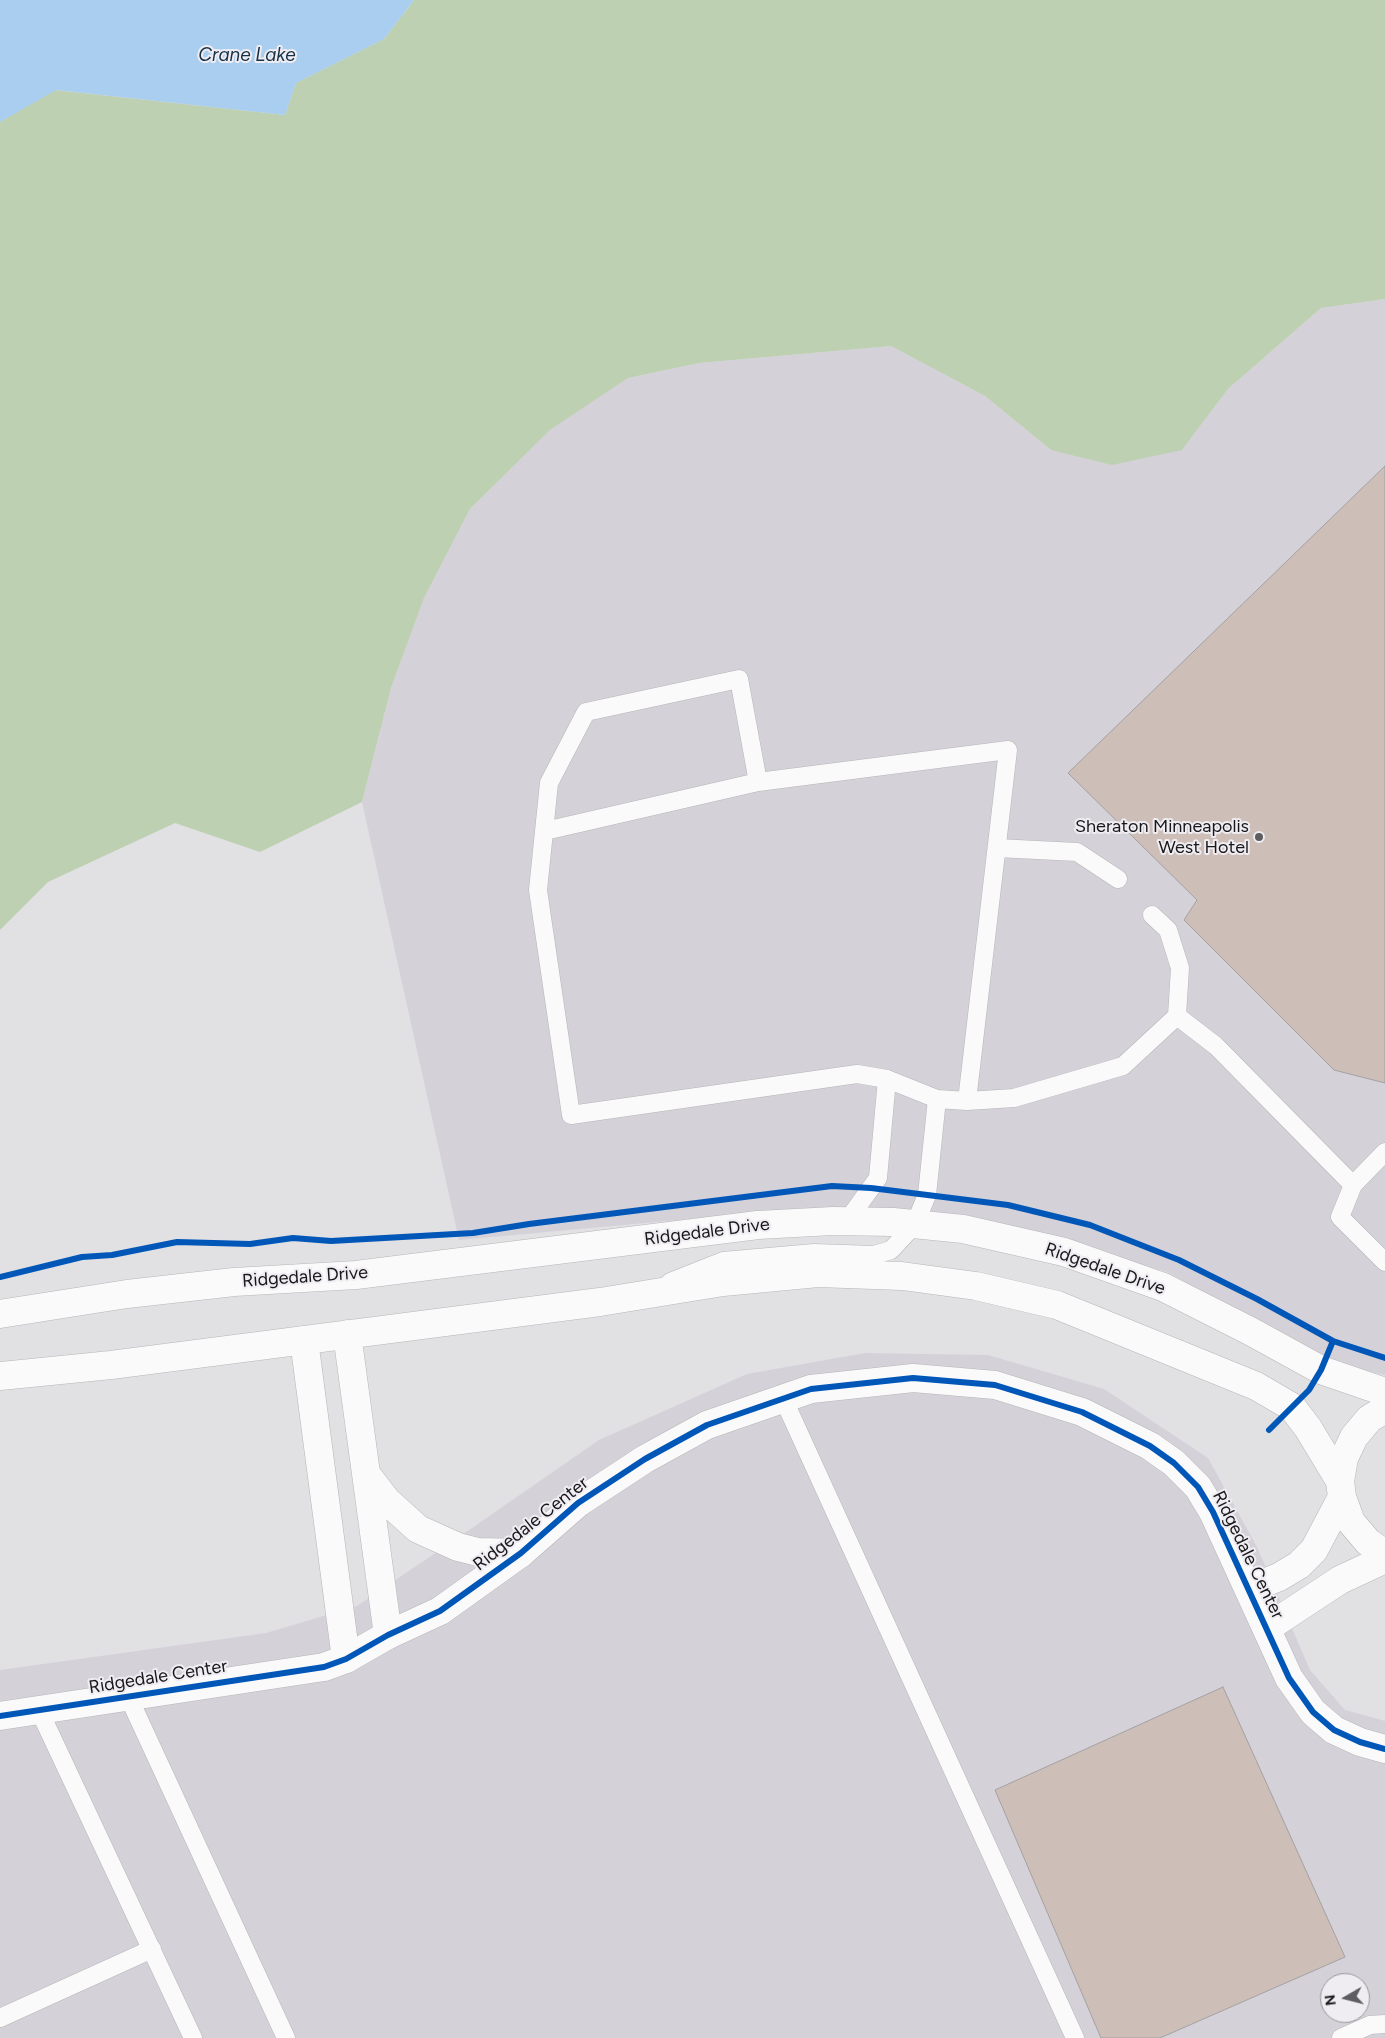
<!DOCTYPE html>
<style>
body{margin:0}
#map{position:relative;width:1385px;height:2038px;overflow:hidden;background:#e1e0e3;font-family:Figtree,sans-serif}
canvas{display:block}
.north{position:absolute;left:1320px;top:1973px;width:50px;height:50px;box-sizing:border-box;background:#efecf2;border:1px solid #99979b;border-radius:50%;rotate:262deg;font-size:14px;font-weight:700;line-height:20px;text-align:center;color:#181719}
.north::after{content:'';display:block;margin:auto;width:18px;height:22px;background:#5e5d60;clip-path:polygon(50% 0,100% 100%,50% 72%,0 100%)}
</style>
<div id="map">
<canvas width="1385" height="2038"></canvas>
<div class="north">N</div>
</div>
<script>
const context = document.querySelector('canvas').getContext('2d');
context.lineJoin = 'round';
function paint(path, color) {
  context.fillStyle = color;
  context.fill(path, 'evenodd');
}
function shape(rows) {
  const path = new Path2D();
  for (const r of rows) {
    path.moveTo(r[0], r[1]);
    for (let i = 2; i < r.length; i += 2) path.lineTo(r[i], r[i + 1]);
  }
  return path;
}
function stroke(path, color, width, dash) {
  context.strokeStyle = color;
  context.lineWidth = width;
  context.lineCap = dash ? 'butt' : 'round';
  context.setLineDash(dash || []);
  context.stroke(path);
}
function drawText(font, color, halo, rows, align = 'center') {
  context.font = font + ' Figtree,sans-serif';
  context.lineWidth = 4;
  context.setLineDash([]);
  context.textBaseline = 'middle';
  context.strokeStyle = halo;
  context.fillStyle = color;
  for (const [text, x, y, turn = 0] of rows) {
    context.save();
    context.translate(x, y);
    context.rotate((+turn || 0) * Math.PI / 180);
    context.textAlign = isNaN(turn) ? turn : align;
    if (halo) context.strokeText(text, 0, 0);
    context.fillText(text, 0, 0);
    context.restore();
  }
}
const built = shape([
 [1385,299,1385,1375,1348,1367,1291,1340,1167,1272,1005,1225,810,1208,459,1240,362,802,391,688,424,598,470,509,550,430,628,378,699,363,891,346,985,396,1051,450,1182,450,1228,389,1321,308],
 [865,1353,988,1355,1104,1389,1208,1458,1257,1547,1310,1670,1345,1710,1385,1721,1385,2038,0,2038,0,1670,266,1633,357,1606,459,1537,599,1440,747,1374],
 [1330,1983,1360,1983,1360,2013,1330,2013]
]);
const green = shape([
 [414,0,1385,0,1385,299,1321,308,1228,389,1182,450,1112,465,1051,450,985,396,891,346,699,363,628,378,550,430,470,509,424,598,391,688,362,802,260,852,175,823,48,882,0,930,0,122,55,90,285,115,296,83,384,39]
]);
const water = shape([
 [0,0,414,0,384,39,296,83,285,115,56,90,0,122]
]);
const building = shape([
 [1385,466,1385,1083,1334,1070,1184,920,1197,900,1068,773,1385,466],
 [1223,1687,1345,1957,1160,2038,1101,2038,995,1790,1223,1687]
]);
const service = shape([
 [545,831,758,782],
 [997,848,1077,852,1118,879],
 [1177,1016,1216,1046,1353,1185,1340,1217,1385,1262],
 [967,1101,1008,750,758,782,739,679,586,712,549,783,538,890,571,1115,857,1074,887,1079,937,1099,967,1101,1014,1098,1123,1066,1177,1016,1180,968,1168,930,1152,915],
 [1353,1185,1385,1152],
 [847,1221,878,1178,887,1079],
 [670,1282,723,1261,814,1253,874,1255,891,1250,915,1224,927,1195,937,1099],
 [783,1398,1075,2038],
 [129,1698,286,2038],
 [39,1710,193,2038],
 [0,2018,152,1949],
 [1341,2038,1370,2025,1385,2024]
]);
const minor = shape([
 [0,1716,324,1667,346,1659,388,1635,440,1611,521,1553,578,1503,645,1459,707,1425,811,1389,913,1378,995,1385,1082,1412,1150,1446,1174,1463,1198,1487,1213,1512,1289,1678,1313,1712,1334,1730,1360,1742,1385,1749]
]);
const tertiary = shape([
 [0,1314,127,1294,234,1282,356,1275,758,1225,833,1221,893,1222,963,1229,1064,1252,1163,1287,1250,1331,1321,1370,1385,1392],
 [347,1334,388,1635],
 [304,1340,346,1659],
 [0,1376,111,1365,600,1302,723,1282,818,1273,902,1276,976,1286,1057,1305,1256,1386,1292,1407,1308,1428,1340,1481],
 [1385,1409,1369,1419,1354,1437,1344,1458,1340,1481,1342,1497,1351,1522,1368,1542,1385,1554],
 [367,1475,387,1501,418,1529,458,1547,478,1552,521,1553],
 [1249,1589,1279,1577,1299,1565,1314,1550,1342,1497],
 [1267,1628,1340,1580,1385,1559]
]);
const cycleway = shape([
 [0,1277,82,1257,112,1255,177,1242,250,1244,293,1238,331,1241,473,1233,529,1224,832,1186,871,1188,1008,1205,1090,1225,1179,1260,1257,1299,1333,1341,1385,1358],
 [1269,1430,1309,1390,1321,1370,1333,1341],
 [0,1716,324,1667,346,1659,388,1635,440,1611,521,1553,578,1503,645,1459,707,1425,811,1389,913,1378,995,1385,1082,1412,1150,1446,1174,1463,1198,1487,1213,1512,1289,1678,1313,1712,1334,1730,1360,1742,1385,1749]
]);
const markers = [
 [1259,837,5,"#5e5d60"]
];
const poiNames = [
 ["Sheraton Minneapolis",1249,827],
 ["West Hotel",1249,848]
];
const streetNames = [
 ["Ridgedale Drive",707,1232,-7],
 ["Ridgedale Drive",1105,1269,19],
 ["Ridgedale Drive",305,1277,-4],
 ["Ridgedale Center",531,1524,-38],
 ["Ridgedale Center",1248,1555,64],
 ["Ridgedale Center",158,1677,-9]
];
const waterNames = [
 ["Crane Lake",247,55]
];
paint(built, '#d5d1d9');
paint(green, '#bdd0b2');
paint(water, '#aaceef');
paint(building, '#cdbeb8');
stroke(building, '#a3a2a3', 1);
stroke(service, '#b6b5b7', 19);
stroke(minor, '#b6b5b7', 29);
stroke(tertiary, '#b6b5b7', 29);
stroke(service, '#fafafb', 18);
stroke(minor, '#fafafb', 28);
stroke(tertiary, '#fafafb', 28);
stroke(cycleway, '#0057b8', 6);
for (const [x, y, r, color] of markers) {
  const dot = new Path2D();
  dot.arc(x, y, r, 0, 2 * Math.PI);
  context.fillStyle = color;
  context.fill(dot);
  stroke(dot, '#efecf2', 2);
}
drawText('18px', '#181719', '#efecf2', poiNames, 'right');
drawText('18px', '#181719', '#efecf2', streetNames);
drawText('italic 19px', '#143148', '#efecf2', waterNames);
</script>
